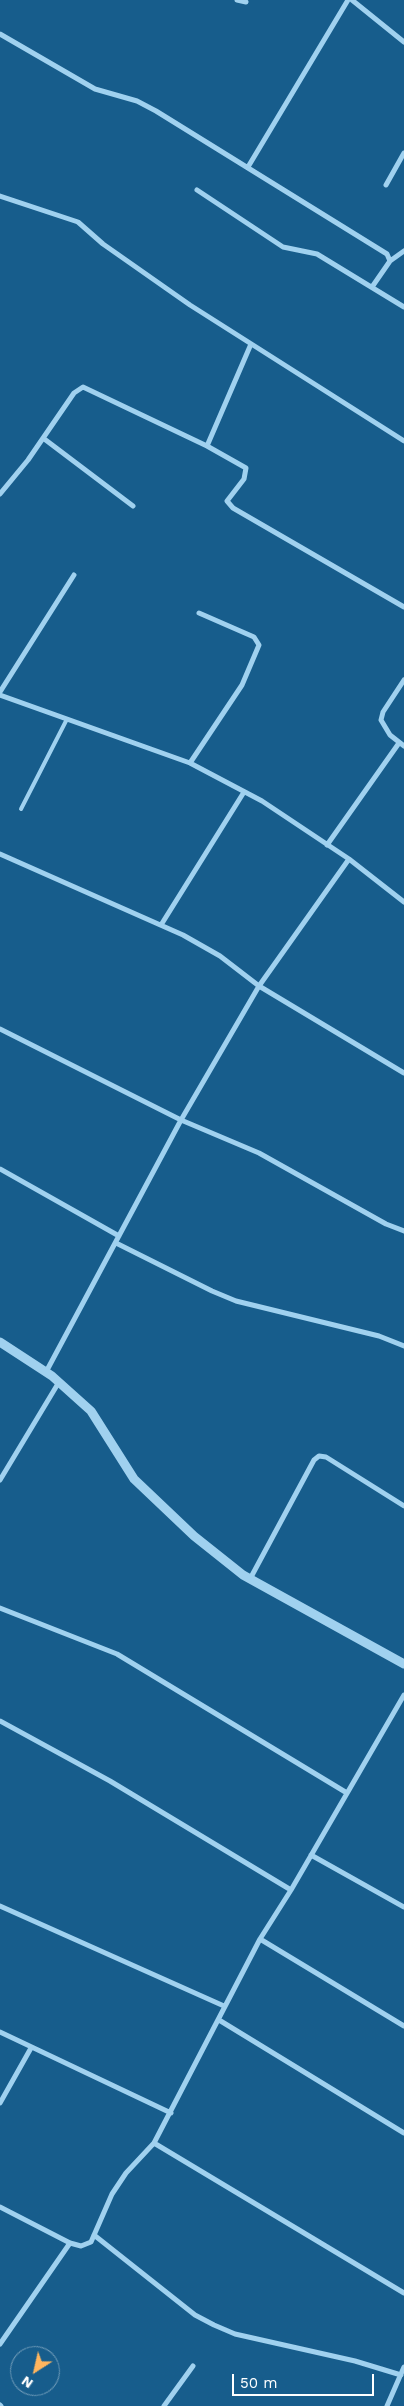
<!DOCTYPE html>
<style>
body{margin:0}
#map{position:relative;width:404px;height:2406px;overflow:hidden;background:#175d8c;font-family:"Work Sans",sans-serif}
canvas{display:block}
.north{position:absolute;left:10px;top:2346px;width:50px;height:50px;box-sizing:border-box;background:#175d8c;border:1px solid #749eba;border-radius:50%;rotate:215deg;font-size:14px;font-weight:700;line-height:20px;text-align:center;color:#fff}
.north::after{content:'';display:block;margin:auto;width:18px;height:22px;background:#ffb55e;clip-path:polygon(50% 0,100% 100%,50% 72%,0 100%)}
.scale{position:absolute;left:232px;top:2374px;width:142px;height:22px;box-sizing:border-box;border:2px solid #fff;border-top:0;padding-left:6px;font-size:15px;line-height:18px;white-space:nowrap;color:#fff;-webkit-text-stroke:4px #175d8c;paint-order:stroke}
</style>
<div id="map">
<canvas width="404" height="2406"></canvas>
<div class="north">N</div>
<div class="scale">50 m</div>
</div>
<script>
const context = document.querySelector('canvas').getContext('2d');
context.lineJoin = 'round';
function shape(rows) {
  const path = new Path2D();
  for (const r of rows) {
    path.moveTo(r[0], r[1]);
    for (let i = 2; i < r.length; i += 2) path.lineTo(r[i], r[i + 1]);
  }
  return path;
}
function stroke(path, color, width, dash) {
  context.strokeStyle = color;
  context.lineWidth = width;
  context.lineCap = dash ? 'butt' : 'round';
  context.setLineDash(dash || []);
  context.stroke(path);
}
const service = shape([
 [21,809,67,719]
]);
const minor = shape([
 [237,0,246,2],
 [352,0,404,42],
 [0,34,95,89,137,101,156,111,387,254,390,261,372,287],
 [248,167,348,0],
 [386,185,404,153],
 [197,190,283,247,317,254,404,307],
 [0,196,78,222,103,244,190,305,404,441],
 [390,261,404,251],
 [251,344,207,446,246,468,244,479,227,501,233,508,404,607],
 [43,438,133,506],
 [0,494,28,460,74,393,83,387,207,446],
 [404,680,383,712,381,720,390,735,404,746],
 [0,692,74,575],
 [0,695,190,763,262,801,349,859,404,902],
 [190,763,242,685,259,645,254,637,199,613],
 [327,845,399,743],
 [0,854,183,935,220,956,259,986,404,1073],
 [161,925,244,792],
 [0,1029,181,1120,259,1153,386,1224,404,1231],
 [0,1169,119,1236],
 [116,1243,212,1291,236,1301,379,1336,404,1346],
 [46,1372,181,1120,259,986,349,859],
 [0,1480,59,1382],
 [250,1579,314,1460,319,1456,326,1457,404,1506],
 [0,1608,117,1654,347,1793],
 [0,1721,110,1781,291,1890],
 [311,1855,404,1907],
 [0,1906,224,2006],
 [260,1939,404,2026],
 [219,2020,404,2133],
 [0,2032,171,2113],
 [0,2103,31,2048],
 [154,2143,404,2293],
 [0,2207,70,2243,81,2246,91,2242,112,2194,126,2173,154,2143,260,1939,291,1890,404,1695],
 [94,2235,195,2315,214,2325,235,2334,355,2361,401,2375],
 [0,2344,70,2243],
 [0,2405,1,2406],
 [164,2406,193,2366],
 [387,2406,404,2367]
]);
const tertiary = shape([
 [0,1342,52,1376,91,1411,134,1479,194,1536,243,1575,404,1664]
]);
stroke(service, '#a0d1ef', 4);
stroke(minor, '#a0d1ef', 5);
stroke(tertiary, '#a0d1ef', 9);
</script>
